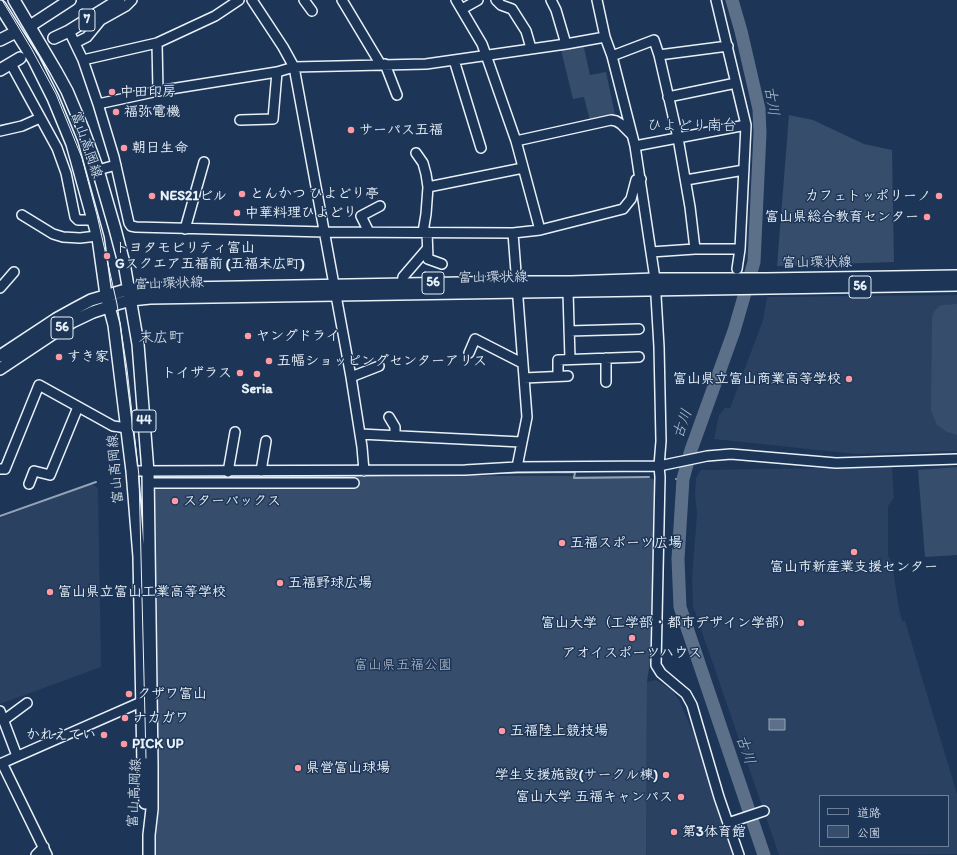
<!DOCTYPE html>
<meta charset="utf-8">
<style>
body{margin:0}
#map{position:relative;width:957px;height:855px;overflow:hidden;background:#1d3557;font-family:Itim,"Klee One",sans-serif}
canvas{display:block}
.legend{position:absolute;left:819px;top:795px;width:130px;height:52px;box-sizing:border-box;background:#1d3557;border:1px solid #6e8097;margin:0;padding:5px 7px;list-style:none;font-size:12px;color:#e8f1f8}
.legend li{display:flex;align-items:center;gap:8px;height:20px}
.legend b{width:20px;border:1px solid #6e8097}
</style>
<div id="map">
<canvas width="957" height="855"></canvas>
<ul class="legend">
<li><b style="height:5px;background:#1d3557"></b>道路</li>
<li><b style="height:11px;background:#374d6c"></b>公園</li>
</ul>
</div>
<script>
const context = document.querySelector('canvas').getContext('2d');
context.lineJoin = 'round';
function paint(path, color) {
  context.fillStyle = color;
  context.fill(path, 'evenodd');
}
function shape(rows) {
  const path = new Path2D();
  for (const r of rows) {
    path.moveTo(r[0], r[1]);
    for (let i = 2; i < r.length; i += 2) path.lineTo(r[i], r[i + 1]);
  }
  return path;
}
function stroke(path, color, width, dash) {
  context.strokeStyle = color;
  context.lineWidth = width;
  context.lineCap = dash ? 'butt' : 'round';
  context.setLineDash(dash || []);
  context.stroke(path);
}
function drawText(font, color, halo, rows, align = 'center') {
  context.font = font + ' Itim,"Klee One",sans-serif';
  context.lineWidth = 3;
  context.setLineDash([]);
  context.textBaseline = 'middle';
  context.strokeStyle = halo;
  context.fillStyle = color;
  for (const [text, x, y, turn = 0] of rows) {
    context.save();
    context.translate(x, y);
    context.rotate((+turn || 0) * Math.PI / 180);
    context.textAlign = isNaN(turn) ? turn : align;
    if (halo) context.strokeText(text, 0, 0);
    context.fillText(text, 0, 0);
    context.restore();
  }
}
const built = shape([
 [957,295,957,451,856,454,714,439,719,415,725,408,730,408,763,320,767,297],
 [892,467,894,498,888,506,888,555,892,563,899,609,902,621,905,621,957,794,957,854,779,855,693,606,692,579,697,513,695,494,696,478,701,470,705,470],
 [820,796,948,796,948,846,820,846],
 [92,484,98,488,101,667,0,704,0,518],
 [656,680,672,690,679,700,696,739,734,855,646,855,647,682]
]);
const green = shape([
 [583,43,590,75,606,72,615,115,590,121,584,97,573,99,560,46],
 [789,115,813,120,864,144,892,150,894,262,777,266],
 [957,304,957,435,947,432,937,425,931,411,932,317,934,311,941,305],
 [957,467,957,555,925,557,918,470],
 [155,475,645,476,655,480,650,661,647,682,646,855,154,855,151,676]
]);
const water = shape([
 [769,719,785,719,785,730,769,730,769,719]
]);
const stream = shape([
 [482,473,575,472,574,478,649,477],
 [158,478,387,475],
 [676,479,683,479],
 [0,516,96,482]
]);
const river = shape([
 [732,0,741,31,759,109,760,133,754,262,734,331,691,450,683,479,678,559,680,607,764,855]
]);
const majorTunnel = shape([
 [22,57,54,38]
]);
const minor = shape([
 [252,0,283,47,294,67,351,377,362,447,364,471],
 [304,0,312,11],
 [342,0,381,65],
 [496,0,501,5,512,9,526,31,531,48],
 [551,0,556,10,566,44],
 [597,0,605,37,612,56,635,146,655,279,659,347,661,441,659,466,660,477,656,665,661,673,686,694,692,705,719,797,739,855],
 [462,9,478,0],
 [69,31,83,60,98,104,114,157,129,223,131,226,136,227,325,232,513,233,540,230,516,141,486,55,482,44,456,0],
 [75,43,87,37,101,20,126,6,132,0],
 [157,43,215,16,239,0],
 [659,55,728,46],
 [612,56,654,40,659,55,678,138,690,207,695,249],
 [83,60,157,43,158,91],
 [454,60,481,148],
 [11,64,57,148,66,173,75,217,78,220,93,220],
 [385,64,397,95],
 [668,97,736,83],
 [98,104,158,91,277,72,294,67,426,64,566,44,605,37],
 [240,120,273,119,277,72],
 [0,131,22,126,40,118],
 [516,141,611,120,616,121,621,124,632,135],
 [635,146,746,125],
 [416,153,423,163,426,174,428,187,426,214,423,232],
 [98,170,116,165],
 [686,180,744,170],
 [428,187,523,168],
 [22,215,53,234,63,237,80,238,97,236],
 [185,229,204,162],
 [540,230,623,209,631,199,636,180,641,179],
 [369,232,361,216,380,206],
 [427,232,428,259,442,264],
 [513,233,527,417,517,467],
 [651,252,695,249,740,249,746,125,716,0],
 [737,269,740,249],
 [402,284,403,277,427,249],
 [0,288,14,272],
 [568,292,570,359],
 [569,331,639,329],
 [469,353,475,339,522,363],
 [606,358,606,382],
 [558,376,558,360,639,357],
 [351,377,379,366],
 [524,378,568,376],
 [389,417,395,427,395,436],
 [360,434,521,442],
 [0,469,5,469,39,385,113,426,127,428],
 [132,471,465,470,517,467,659,466,707,456,731,454,836,463,957,459],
 [261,471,266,441],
 [228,472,235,432],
 [154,483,354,483],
 [29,484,34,471,50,475,78,407],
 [0,711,17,756],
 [4,720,27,703],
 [2,763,47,855],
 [0,764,141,702],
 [728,823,764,811],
 [36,855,44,847]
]);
const major = shape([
 [14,0,56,71,67,91,83,129,98,170,115,229,124,263,138,344,148,472,152,765,152,809,149,835,149,855],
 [0,6,34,60,53,98,72,144,93,220,98,238,106,295,114,325,132,471,139,557,143,765,145,803],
 [30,26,70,0],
 [54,38,69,31,119,0],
 [0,40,16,32],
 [0,70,20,58],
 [0,356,56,319,76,308,91,300,129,289,516,282,571,282,655,279,766,279,957,276],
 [0,369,54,333,72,322,93,312,117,304,131,300,150,298,957,285]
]);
const tram = shape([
 [2,0,31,48,56,94,82,158,97,215,117,304,127,369,139,476,146,758]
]);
const markers = [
 [112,92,4,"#ff9aa2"],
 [116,112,4,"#ff9aa2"],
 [351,130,4,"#ff9aa2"],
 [124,148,4,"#ff9aa2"],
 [242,194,4,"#ff9aa2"],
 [152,196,4,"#ff9aa2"],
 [939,196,4,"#ff9aa2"],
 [237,213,4,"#ff9aa2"],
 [927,217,4,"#ff9aa2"],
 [107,256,4,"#ff9aa2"],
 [248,336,4,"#ff9aa2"],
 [59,357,4,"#ff9aa2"],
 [269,361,4,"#ff9aa2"],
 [240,373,4,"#ff9aa2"],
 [257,374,4,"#ff9aa2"],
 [849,379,4,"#ff9aa2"],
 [175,501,4,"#ff9aa2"],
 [562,543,4,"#ff9aa2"],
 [854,552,4,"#ff9aa2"],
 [280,583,4,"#ff9aa2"],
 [50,592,4,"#ff9aa2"],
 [801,623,4,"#ff9aa2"],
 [632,638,4,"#ff9aa2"],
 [129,694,4,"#ff9aa2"],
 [125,718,4,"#ff9aa2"],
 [502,731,4,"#ff9aa2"],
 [104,735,4,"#ff9aa2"],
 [124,744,4,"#ff9aa2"],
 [298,768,4,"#ff9aa2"],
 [666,775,4,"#ff9aa2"],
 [681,797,4,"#ff9aa2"],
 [674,832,4,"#ff9aa2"]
];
const shields = [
 [87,20,16],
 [433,283,22],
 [860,287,22],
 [62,328,22],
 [144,421,24]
];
const shieldNames = [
 ["7",87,20],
 ["56",433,283],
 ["56",860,287],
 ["56",62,328],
 ["44",144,421]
];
const poiNames = [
 ["中田印房",120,92],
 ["福弥電機",124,112],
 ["サーパス五福",359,130],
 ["朝日生命",132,148],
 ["とんかつ ひよどり亭",250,194],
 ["NES21ビル",160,196],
 ["カフェトッポリーノ",931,196,"right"],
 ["中華料理ひよどり",245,213],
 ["富山県総合教育センター",919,217,"right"],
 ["トヨタモビリティ富山",115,248],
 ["Gスクエア五福前 (五福末広町)",115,264],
 ["ヤングドライ",256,336],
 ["すき家",67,357],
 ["五幅ショッピングセンターアリス",277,361],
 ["トイザラス",232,373,"right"],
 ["富山県立富山商業高等学校",841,379,"right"],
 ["Seria",257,389,"center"],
 ["スターバックス",183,501],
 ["五福スポーツ広場",570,543],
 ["富山市新産業支援センター",854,567,"center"],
 ["五福野球広場",288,583],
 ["富山県立富山工業高等学校",58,592],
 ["富山大学（工学部・都市デザイン学部）",793,623,"right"],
 ["アオイスポーツハウス",632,653,"center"],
 ["クザワ富山",137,694],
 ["ナカガワ",133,718],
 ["五福陸上競技場",510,731],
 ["かれえてい",96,735,"right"],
 ["PICK UP",132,744],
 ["県営富山球場",306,768],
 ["学生支援施設(サークル棟)",658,775,"right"],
 ["富山大学 五福キャンパス",673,797,"right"],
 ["第3体育館",682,832]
];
const streetNames = [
 ["富山高岡線",86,145,71],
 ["富山環状線",817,263,-1],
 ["富山環状線",493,278,-1],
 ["富山環状線",169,284,-2],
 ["富山高岡線",116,469,-95],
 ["富山高岡線",135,793,-87]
];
const parkNames = [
 ["富山県五福公園",403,665]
];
const waterNames = [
 ["古川",771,101,82],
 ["古川",683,424,-70],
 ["古川",745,750,71]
];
const neighbourhoodNames = [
 ["ひよどり南台",692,126],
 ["末広町",161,338]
];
paint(built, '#2a4162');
paint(green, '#374d6c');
paint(water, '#5d7089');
stroke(water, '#95a4b5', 1);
stroke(stream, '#95a4b5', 2);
stroke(river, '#5d7089', 13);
stroke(majorTunnel, '#3b516f', 11, [11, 5.5]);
stroke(minor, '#e8f1f8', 12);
stroke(major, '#e8f1f8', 14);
stroke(minor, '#1d3557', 9);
stroke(major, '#1d3557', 11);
stroke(tram, '#e8f1f8', 1);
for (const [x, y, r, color] of markers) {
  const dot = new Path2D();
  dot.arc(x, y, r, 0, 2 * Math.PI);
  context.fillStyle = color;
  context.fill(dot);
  stroke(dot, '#1d3557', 1.5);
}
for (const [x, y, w] of shields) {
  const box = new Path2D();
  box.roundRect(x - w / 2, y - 11, w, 22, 3);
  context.fillStyle = '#1d3557';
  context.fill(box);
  stroke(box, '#e8f1f8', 1);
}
drawText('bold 13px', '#e8f1f8', null, shieldNames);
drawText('bold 14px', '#e8f1f8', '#1d3557', poiNames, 'left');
drawText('14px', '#e8f1f8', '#1d3557', streetNames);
drawText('14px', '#b3c0ce', '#1d3557', parkNames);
drawText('italic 15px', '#b7c4d1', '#1d3557', waterNames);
drawText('15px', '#e8f1f8', '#1d3557', neighbourhoodNames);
</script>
